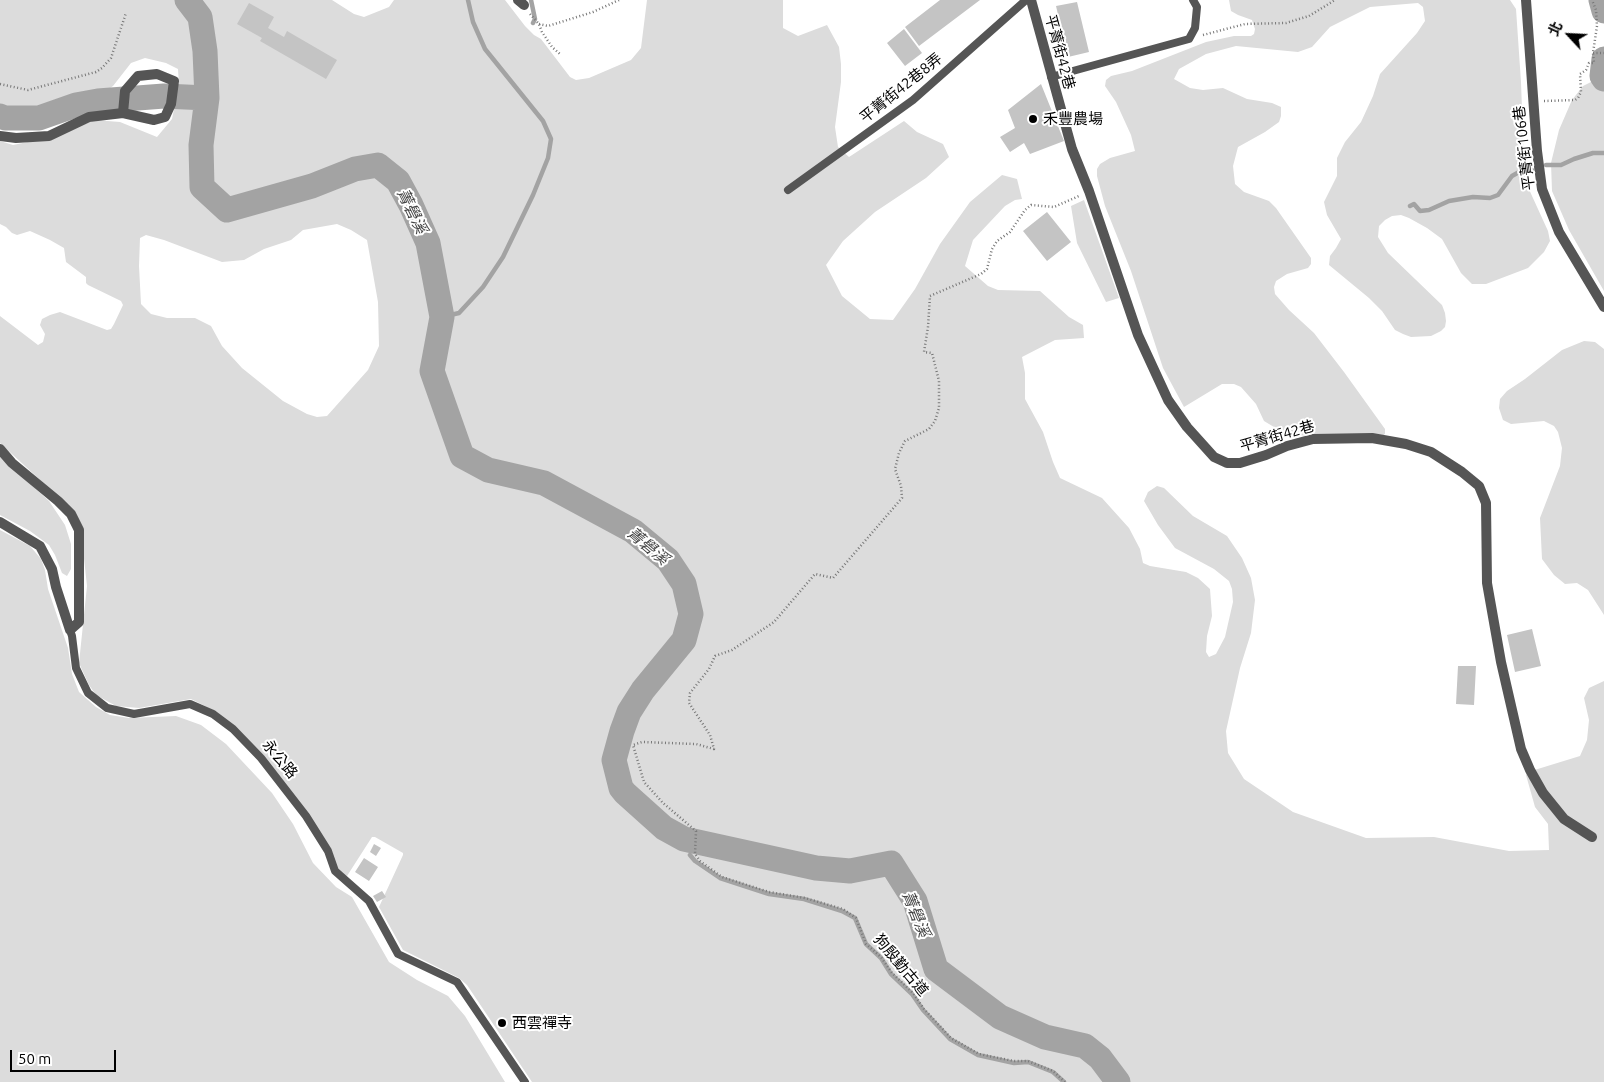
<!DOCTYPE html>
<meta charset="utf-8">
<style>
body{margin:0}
#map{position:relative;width:1604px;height:1082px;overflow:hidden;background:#fff;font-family:Ubuntu,"Noto Sans TC",sans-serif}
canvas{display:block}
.north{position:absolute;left:1544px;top:10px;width:50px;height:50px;-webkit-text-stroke:4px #fff;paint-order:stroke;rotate:295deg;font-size:14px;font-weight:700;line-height:20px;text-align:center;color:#000}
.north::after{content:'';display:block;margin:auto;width:18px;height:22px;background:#000;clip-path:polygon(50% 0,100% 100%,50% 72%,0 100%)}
.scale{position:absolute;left:10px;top:1050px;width:106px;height:22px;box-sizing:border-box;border:2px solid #000;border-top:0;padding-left:6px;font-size:15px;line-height:18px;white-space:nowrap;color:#000;-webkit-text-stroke:4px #fff;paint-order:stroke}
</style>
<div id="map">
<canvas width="1604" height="1082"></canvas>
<div class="north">北</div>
<div class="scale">50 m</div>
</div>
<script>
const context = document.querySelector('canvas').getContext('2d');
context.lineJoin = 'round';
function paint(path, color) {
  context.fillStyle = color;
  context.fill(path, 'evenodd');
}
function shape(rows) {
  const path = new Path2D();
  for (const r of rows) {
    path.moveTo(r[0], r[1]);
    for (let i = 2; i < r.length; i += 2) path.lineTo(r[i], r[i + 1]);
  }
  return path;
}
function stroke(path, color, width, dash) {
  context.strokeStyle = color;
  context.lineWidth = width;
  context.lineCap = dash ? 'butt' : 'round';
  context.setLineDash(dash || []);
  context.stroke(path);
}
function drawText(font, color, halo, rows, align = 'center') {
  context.font = font + ' Ubuntu,"Noto Sans TC",sans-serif';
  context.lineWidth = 4;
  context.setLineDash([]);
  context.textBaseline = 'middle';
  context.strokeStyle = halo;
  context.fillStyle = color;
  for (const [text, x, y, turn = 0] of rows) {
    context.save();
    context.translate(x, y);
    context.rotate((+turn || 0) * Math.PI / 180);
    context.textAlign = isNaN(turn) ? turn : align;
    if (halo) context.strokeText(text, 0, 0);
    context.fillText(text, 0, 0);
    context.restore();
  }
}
const green = shape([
 [0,0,332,0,354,14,364,17,389,7,394,0,505,0,525,26,534,35,541,39,570,77,576,80,589,78,631,60,641,48,647,0,783,0,783,28,798,36,827,25,839,47,841,64,841,82,835,127,838,147,849,157,904,121,917,132,943,144,949,157,926,178,875,212,843,241,826,265,842,296,870,319,893,320,915,289,940,244,970,202,1002,175,1017,179,1022,199,1015,200,1005,206,973,240,965,266,988,286,998,290,1040,291,1069,317,1083,325,1084,338,1055,340,1022,357,1025,373,1025,399,1043,432,1053,462,1060,478,1102,498,1129,528,1140,549,1143,563,1150,566,1186,572,1198,578,1210,589,1212,616,1207,636,1206,652,1209,657,1216,654,1225,637,1233,602,1232,589,1229,581,1214,569,1175,548,1158,525,1144,501,1148,492,1157,486,1164,488,1193,516,1227,536,1242,558,1251,578,1255,600,1251,633,1240,668,1226,731,1228,753,1244,779,1293,812,1366,838,1434,837,1509,851,1549,850,1548,824,1535,807,1526,775,1528,772,1580,756,1587,740,1589,720,1584,698,1589,688,1604,681,1604,1082,532,1082,467,985,459,978,403,950,379,907,403,855,403,853,375,837,372,837,347,876,343,875,338,869,277,773,244,735,217,712,191,699,139,708,116,706,96,695,89,685,79,663,87,586,81,531,50,489,0,443,0,316,38,345,43,342,45,334,40,325,42,319,50,315,60,312,107,330,111,329,114,324,123,305,121,301,88,285,86,283,86,277,66,262,64,248,50,240,30,231,17,235,12,233,6,227,0,224,0,141,13,145,52,137,95,120,120,122,157,137,172,119,179,85,178,69,166,63,145,58,131,63,113,86,95,99,61,113,29,120,17,119,0,113],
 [337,224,351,230,367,240,378,302,379,346,368,370,327,416,317,417,307,414,283,401,242,368,222,346,211,326,195,318,167,318,151,314,141,304,139,266,140,238,146,235,164,240,222,262,244,260,264,249,291,240,303,230],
 [1229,0,1510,0,1516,9,1521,82,1524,165,1527,185,1548,231,1550,241,1544,252,1528,268,1486,284,1472,284,1461,273,1442,239,1427,228,1409,218,1401,215,1392,216,1385,220,1379,226,1378,237,1388,253,1442,305,1445,313,1446,321,1445,327,1441,331,1431,336,1411,337,1403,334,1395,330,1382,311,1369,298,1329,265,1330,256,1336,248,1341,239,1327,215,1324,202,1337,176,1337,158,1345,142,1361,122,1373,96,1380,74,1417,33,1425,21,1423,7,1418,3,1370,7,1330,27,1312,47,1298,52,1236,46,1206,54,1179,69,1174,79,1190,88,1203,90,1223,88,1247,99,1272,103,1281,107,1281,116,1279,122,1265,132,1238,147,1233,166,1235,184,1244,192,1269,201,1276,208,1311,258,1311,264,1308,268,1287,274,1276,281,1274,287,1275,294,1289,310,1314,333,1344,372,1385,429,1385,434,1382,436,1342,434,1289,436,1264,421,1256,404,1241,387,1234,384,1222,384,1184,407,1163,368,1131,271,1105,206,1097,176,1097,169,1100,164,1110,158,1135,151,1131,135,1116,102,1105,86,1106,80,1111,76,1132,71,1206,42,1234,36,1251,36,1254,34,1255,29,1252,20,1238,15,1231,11],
 [1598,81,1604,83,1604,291,1569,230,1552,191,1551,163,1559,130,1572,100,1583,86,1591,82],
 [1084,200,1119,298,1106,302,1077,243,1071,206],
 [1584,341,1595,342,1604,349,1604,615,1588,590,1577,583,1565,584,1554,575,1542,559,1540,518,1560,466,1562,448,1558,432,1554,426,1544,421,1511,424,1503,420,1499,408,1500,399,1507,391,1525,379,1562,350],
 [0,456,49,501,65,525,71,544,71,569,67,576,62,573,55,555,49,545,30,531,0,515],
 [0,530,30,546,41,559,45,570,48,589,68,648,72,674,79,692,96,707,110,715,129,718,176,716,201,725,226,744,272,793,293,824,313,863,336,887,352,897,389,962,417,980,448,996,465,1016,505,1082,0,1082]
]);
const stream = shape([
 [531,0,535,19,533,23],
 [1546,165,1561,165,1574,159,1593,153,1604,153],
 [1410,206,1414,204,1420,211,1429,210,1449,201,1473,197,1490,198,1498,195,1512,176,1519,172,1532,170],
 [442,317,459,313,483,287,503,257,533,195,548,158,551,139,543,121,485,49,473,22,468,0],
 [664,828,682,847],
 [690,855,695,861,720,878,769,894,804,899,842,911,855,918,866,944,881,958,891,974,912,994,923,1010,950,1039,978,1055,1014,1063,1028,1062,1053,1072,1064,1082]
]);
const river = shape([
 [187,0,200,17,205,51,207,98,201,145,202,187,227,210,312,186,355,169,378,165,398,181,411,205,428,243,442,317,432,371,462,456,488,470,544,483,633,531,668,560,684,584,691,614,684,640,643,690,629,712,622,731,614,760,621,788,625,793,664,828,684,839,816,868,850,871,891,863,915,901,936,969,1000,1017,1045,1037,1085,1046,1100,1058,1118,1082],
 [1601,0,1604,11],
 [1604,59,1602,76,1604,79],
 [0,116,5,118,39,118,76,105,98,101,164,96,207,98]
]);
const building = shape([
 [940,0,980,0,919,46,905,27],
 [1077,2,1089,52,1068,57,1056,6],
 [249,3,274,17,268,28,284,37,287,31,337,60,326,79,260,41,262,38,237,24],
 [904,29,922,53,905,66,887,43],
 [1041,84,1064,141,1030,154,1024,143,1010,152,1000,137,1015,128,1008,110],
 [1047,212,1071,242,1047,261,1023,231],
 [1532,629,1541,666,1515,672,1507,635],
 [1458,666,1476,666,1474,705,1456,704],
 [374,844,381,848,376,856,370,852],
 [364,858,378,867,369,881,355,872],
 [382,891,386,897,377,902,373,896]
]);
const path = shape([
 [530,14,539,24,542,32,552,47,560,54],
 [539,24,548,26,593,12,619,0],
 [1203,35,1245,24,1286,23,1309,16,1335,0],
 [1593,53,1604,53],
 [0,84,28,90,96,72,102,68,111,58,126,13],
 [1544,101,1575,100,1578,98,1581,92,1580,74,1586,70,1589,63,1594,63,1593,53,1597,26,1596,10,1592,0],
 [1065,1082,1053,1071,1028,1061,1014,1061,979,1054,951,1038,924,1009,913,993,892,973,881,957,866,944,856,918,843,909,805,898,769,892,722,877,700,861,695,854,696,831,663,803,644,782,633,745,642,742,696,744,714,749,710,735,689,703,690,693,709,669,715,656,732,650,774,622,815,574,833,578,902,498,901,486,895,469,899,453,905,441,929,429,935,421,939,408,939,381,932,353,924,352,928,327,930,296,981,274,987,269,992,249,997,241,1010,232,1025,210,1031,205,1054,207,1079,196]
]);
const lane = shape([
 [1051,77,1189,39,1195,28,1197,7,1193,0],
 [788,190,913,100,1026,0],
 [70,630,72,636,76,668,88,693,107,708,134,714,190,704,213,714,233,729,261,758,306,816,328,851,335,871,369,901,398,954,457,982,525,1082]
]);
const street = shape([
 [518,0,524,5],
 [1031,0,1072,149,1089,191,1138,335,1168,400,1187,427,1214,457,1227,463,1240,463,1266,455,1287,446,1313,439,1372,438,1406,444,1431,452,1462,472,1479,486,1486,503,1487,583,1501,662,1521,749,1530,770,1543,793,1564,819,1592,837],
 [1526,0,1537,151,1542,189,1559,232,1604,307],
 [0,136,16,138,49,136,89,117,123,113,154,120,165,117,171,104,174,81,157,74,138,76,125,91,123,113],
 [0,449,12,463,58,501,71,514,79,530,79,622,70,630,56,587,52,569,40,546,0,522]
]);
const markers = [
 [1033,119,5,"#000"],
 [502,1023,5,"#000"]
];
const streetNames = [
 ["平菁街42巷",1060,52,75],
 ["平菁街42巷8弄",901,88,-39],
 ["平菁街106巷",1524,148,-97],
 ["平菁街42巷",1277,436,-16],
 ["永公路",280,759,50],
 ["狗殷勤古道",901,965,50]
];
const poiNames = [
 ["禾豐農場",1043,119],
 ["西雲禪寺",512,1023]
];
const waterNames = [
 ["菁礐溪",412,211,64],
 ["菁礐溪",648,546,40],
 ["菁礐溪",916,914,68]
];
paint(green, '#dcdcdc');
stroke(stream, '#a3a3a3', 4.5);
stroke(river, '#a3a3a3', 25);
paint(building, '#c4c4c4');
stroke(path, '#777', 2.5, [1, 2.5]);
stroke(lane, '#555', 8);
stroke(street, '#555', 10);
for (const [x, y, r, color] of markers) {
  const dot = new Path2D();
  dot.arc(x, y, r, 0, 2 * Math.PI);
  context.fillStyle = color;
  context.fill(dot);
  stroke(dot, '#fff', 2);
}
drawText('15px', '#000', '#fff', streetNames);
drawText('15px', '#000', '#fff', poiNames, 'left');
drawText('italic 16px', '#444', '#fff', waterNames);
</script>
